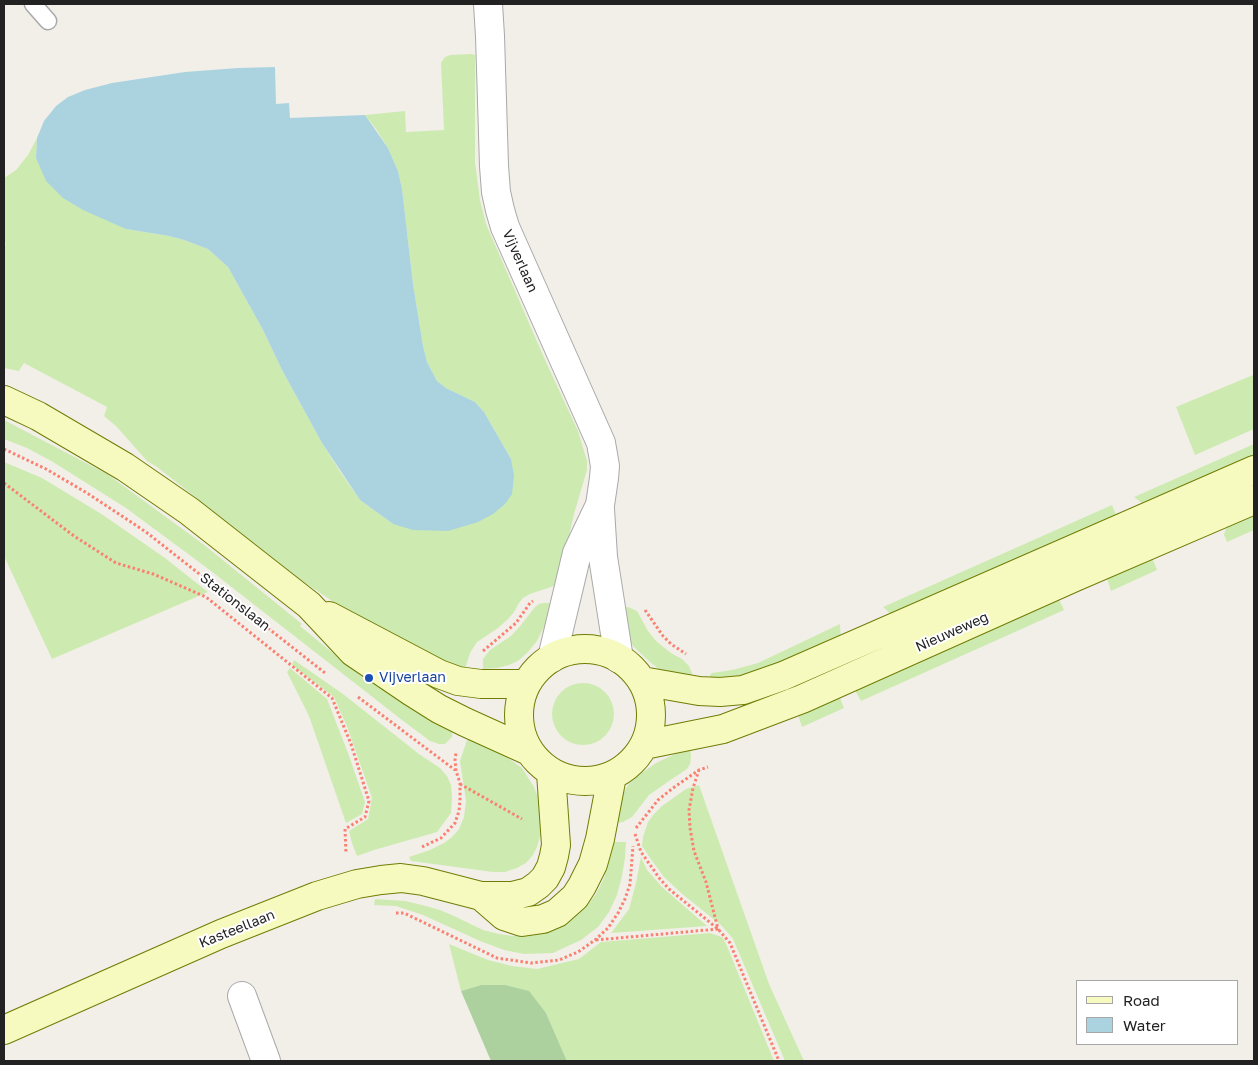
<!DOCTYPE html>
<style>
body{margin:0}
#map{position:relative;width:1258px;height:1065px;overflow:hidden;background:#f2efe9;font-family:"Golos Text",sans-serif}
canvas{display:block}
.frame{position:absolute;inset:0;border:5px solid #222;pointer-events:none}
.legend{position:absolute;left:1076px;top:980px;width:162px;height:65px;box-sizing:border-box;background:#fff;border:1px solid #a7a7a7;margin:0;padding:6px 9px;list-style:none;font-size:15px;color:#222}
.legend li{display:flex;align-items:center;gap:10px;height:25px}
.legend b{width:25px;border:1px solid #a7a7a7}
</style>
<div id="map">
<canvas width="1258" height="1065"></canvas>
<div class="frame"></div>
<ul class="legend">
<li><b style="height:6px;background:#f7fabf"></b>Road</li>
<li><b style="height:14px;background:#aad3df"></b>Water</li>
</ul>
</div>
<script>
const context = document.querySelector('canvas').getContext('2d');
context.lineJoin = 'round';
function paint(path, color) {
  context.fillStyle = color;
  context.fill(path, 'evenodd');
}
function shape(rows) {
  const path = new Path2D();
  for (const r of rows) {
    if (r.length === 3) {
      path.moveTo(r[0] + r[2], r[1]);
      path.arc(r[0], r[1], r[2], 0, 2 * Math.PI);
      continue;
    }
    path.moveTo(r[0], r[1]);
    for (let i = 2; i < r.length; i += 2) path.lineTo(r[i], r[i + 1]);
  }
  return path;
}
function stroke(path, color, width, dash) {
  context.strokeStyle = color;
  context.lineWidth = width;
  context.lineCap = dash ? 'butt' : 'round';
  context.setLineDash(dash || []);
  context.stroke(path);
}
function drawText(font, color, halo, rows, align = 'center') {
  context.font = font + ' "Golos Text",sans-serif';
  context.lineWidth = 4;
  context.setLineDash([]);
  context.textBaseline = 'middle';
  context.strokeStyle = halo;
  context.fillStyle = color;
  for (const [text, x, y, turn = 0] of rows) {
    context.save();
    context.translate(x, y);
    context.rotate((+turn || 0) * Math.PI / 180);
    context.textAlign = isNaN(turn) ? turn : align;
    if (halo) context.strokeText(text, 0, 0);
    context.fillText(text, 0, 0);
    context.restore();
  }
}
const grass = shape([
 [472,54,475,55,475,162,480,200,486,224,546,362,578,431,587,461,587,470,574,514,563,561,554,586,530,594,523,598,519,603,514,612,508,619,498,628,477,642,470,653,465,669,444,662,353,615,304,582,157,467,147,461,116,426,104,416,107,407,24,363,19,371,4,368,4,246,6,245,4,239,4,178,16,170,28,155,37,138,36,158,126,229,169,236,184,240,208,249,228,267,263,330,282,370,322,443,341,473,360,500,393,524,511,459,484,412,475,402,446,388,437,381,427,362,423,346,413,284,402,190,398,171,388,148,376,129,365,115,405,111,406,132,444,130,441,63,445,57,450,55],
 [1253,375,1254,375,1254,429,1195,455,1176,407],
 [4,420,107,474,203,544,302,624,300,626,367,681,371,678,453,729,452,737,445,744,439,744,430,741,402,720,211,571,126,508,53,462,27,448,4,439],
 [1254,444,1254,460,1147,507,1134,497],
 [4,462,42,478,103,515,165,558,208,592,52,659,4,556],
 [1112,505,1118,520,895,618,883,607],
 [1254,509,1254,530,1227,542,1224,535,1227,525],
 [1151,555,1157,570,1111,591,1106,575],
 [1057,595,1064,610,861,701,852,685],
 [544,603,552,603,549,617,537,641,528,652,518,661,509,665,497,668,483,669,483,659,490,650,511,636,521,625,535,607,539,604],
 [628,607,637,611,648,631,656,641,671,653,682,659,689,666,692,673,691,678,675,676,660,670,650,662,634,647,628,639,623,608],
 [840,624,841,641,737,679,710,678,710,675,712,673,732,670,758,663],
 [294,660,343,694,419,754,440,768,447,776,451,785,452,797,451,813,437,832,374,850,357,856,352,843,349,831,368,819,372,798,348,729,334,697,292,665],
 [290,668,327,699,348,753,365,802,362,814,346,823,309,716,287,672],
 [583,714,31],
 [837,691,844,708,802,727,796,709],
 [469,734,494,748,522,768,534,787,542,807,540,836,537,847,533,855,526,863,517,868,505,872,493,872,411,861,409,857,430,850,444,843,452,837,459,829,464,817,466,801,460,761],
 [690,747,691,756,690,764,687,769,669,781,649,795,632,817,623,822,617,823,613,821,621,796,629,784,639,775,656,763],
 [699,785,769,984,804,1061,785,1061,733,939,722,926,681,893,664,877,650,858,642,846,643,837,648,822,654,814,662,806,686,789],
 [611,842,626,842,625,858,622,876,617,895,609,912,598,927,581,940,553,953,524,954,504,950,480,941,423,915,396,906,374,905,375,899,405,901,422,905,440,910,454,916,483,930,499,934,513,936,534,934,554,929,567,922,584,909,596,894,604,878,609,859],
 [641,857,647,870,662,887,707,926,611,933,629,909,636,883],
 [710,933,719,936,723,938,727,946,774,1061,567,1061,546,1013,505,985,481,985,461,991,449,944,488,960,512,966,537,969,579,959,601,942]
]);
const forest = shape([
 [481,985,505,985,529,991,546,1013,567,1061,491,1061,461,991]
]);
const water = shape([
 [275,67,276,104,289,103,290,118,365,115,388,148,398,171,402,189,413,284,423,346,427,362,437,381,446,388,475,402,484,412,511,459,514,476,512,494,505,504,493,514,478,522,448,531,413,530,393,524,360,500,322,443,282,370,263,330,228,267,208,249,184,240,169,236,126,229,83,210,63,198,46,181,36,158,37,138,44,121,56,106,68,97,85,90,112,83,185,72,238,68]
]);
const path = shape([
 [4,449,46,469,87,493,146,532,325,673],
 [4,483,74,536,116,563,153,574,206,597,332,698,351,744,369,801,365,817,345,829,346,854],
 [645,610,663,636,671,644,686,654],
 [483,651,516,623,530,603,533,601],
 [358,697,455,770],
 [460,784,522,819],
 [636,828,658,800,673,788,699,770,708,767],
 [635,834,641,852,660,879,669,889,718,929,730,943,779,1061],
 [422,847,441,838,455,823,459,811,460,801,460,783,456,771,455,760,456,753],
 [396,913,404,913,497,958,531,963,559,960,578,952,595,940,608,928,618,913,625,899,630,884,633,846],
 [596,940,718,929,706,882,694,851,690,828,689,810,693,788,699,770]
]);
const lane = shape([
 [33,4,48,21]
]);
const street = shape([
 [488,4,490,36,494,166,496,192,500,210,505,227,601,443,605,466,604,478,600,505,577,553,552,658],
 [600,509,603,557,619,659],
 [242,996,266,1061]
]);
const secondary = shape([
 [4,400,38,416,125,467,189,511,309,605,353,652,412,692,439,709,465,722,529,751],
 [329,616,439,674,458,681,481,684,526,684],
 [585,715,66],
 [642,681,699,691,720,692,743,690,783,676,1254,470],
 [644,745,723,729,802,699,1075,577,1254,500],
 [481,896,504,916,522,922,543,919,557,913,575,897,582,886,593,864,600,839,612,776],
 [4,1030,221,934,317,896,357,884,381,880,401,878,423,881,481,896,512,896,528,892,538,885,545,878,551,867,554,856,556,845,551,773]
]);
const markers = [
 [369,678,5,"#1a4fb4"]
];
const streetNames = [
 ["Vijverlaan",520,261,66],
 ["Stationslaan",235,602,38],
 ["Nieuweweg",952,632,-24],
 ["Kasteellaan",237,929,-22]
];
const transitNames = [
 ["Vijverlaan",379,678]
];
paint(grass, '#cdebb0');
paint(forest, '#add19e');
paint(water, '#aad3df');
stroke(lane, '#a9a9a9', 19);
stroke(street, '#a9a9a9', 30);
stroke(secondary, '#707d05', 30);
stroke(path, '#fa8072', 3, [2.5, 2.5]);
stroke(lane, '#fff', 16);
stroke(street, '#fff', 28);
stroke(secondary, '#f7fabf', 28);
for (const [x, y, r, color] of markers) {
  const dot = new Path2D();
  dot.arc(x, y, r, 0, 2 * Math.PI);
  context.fillStyle = color;
  context.fill(dot);
  stroke(dot, '#fff', 2);
}
drawText('14px', '#222', '#fff', streetNames);
drawText('14px', '#164399', '#fff', transitNames, 'left');
</script>
